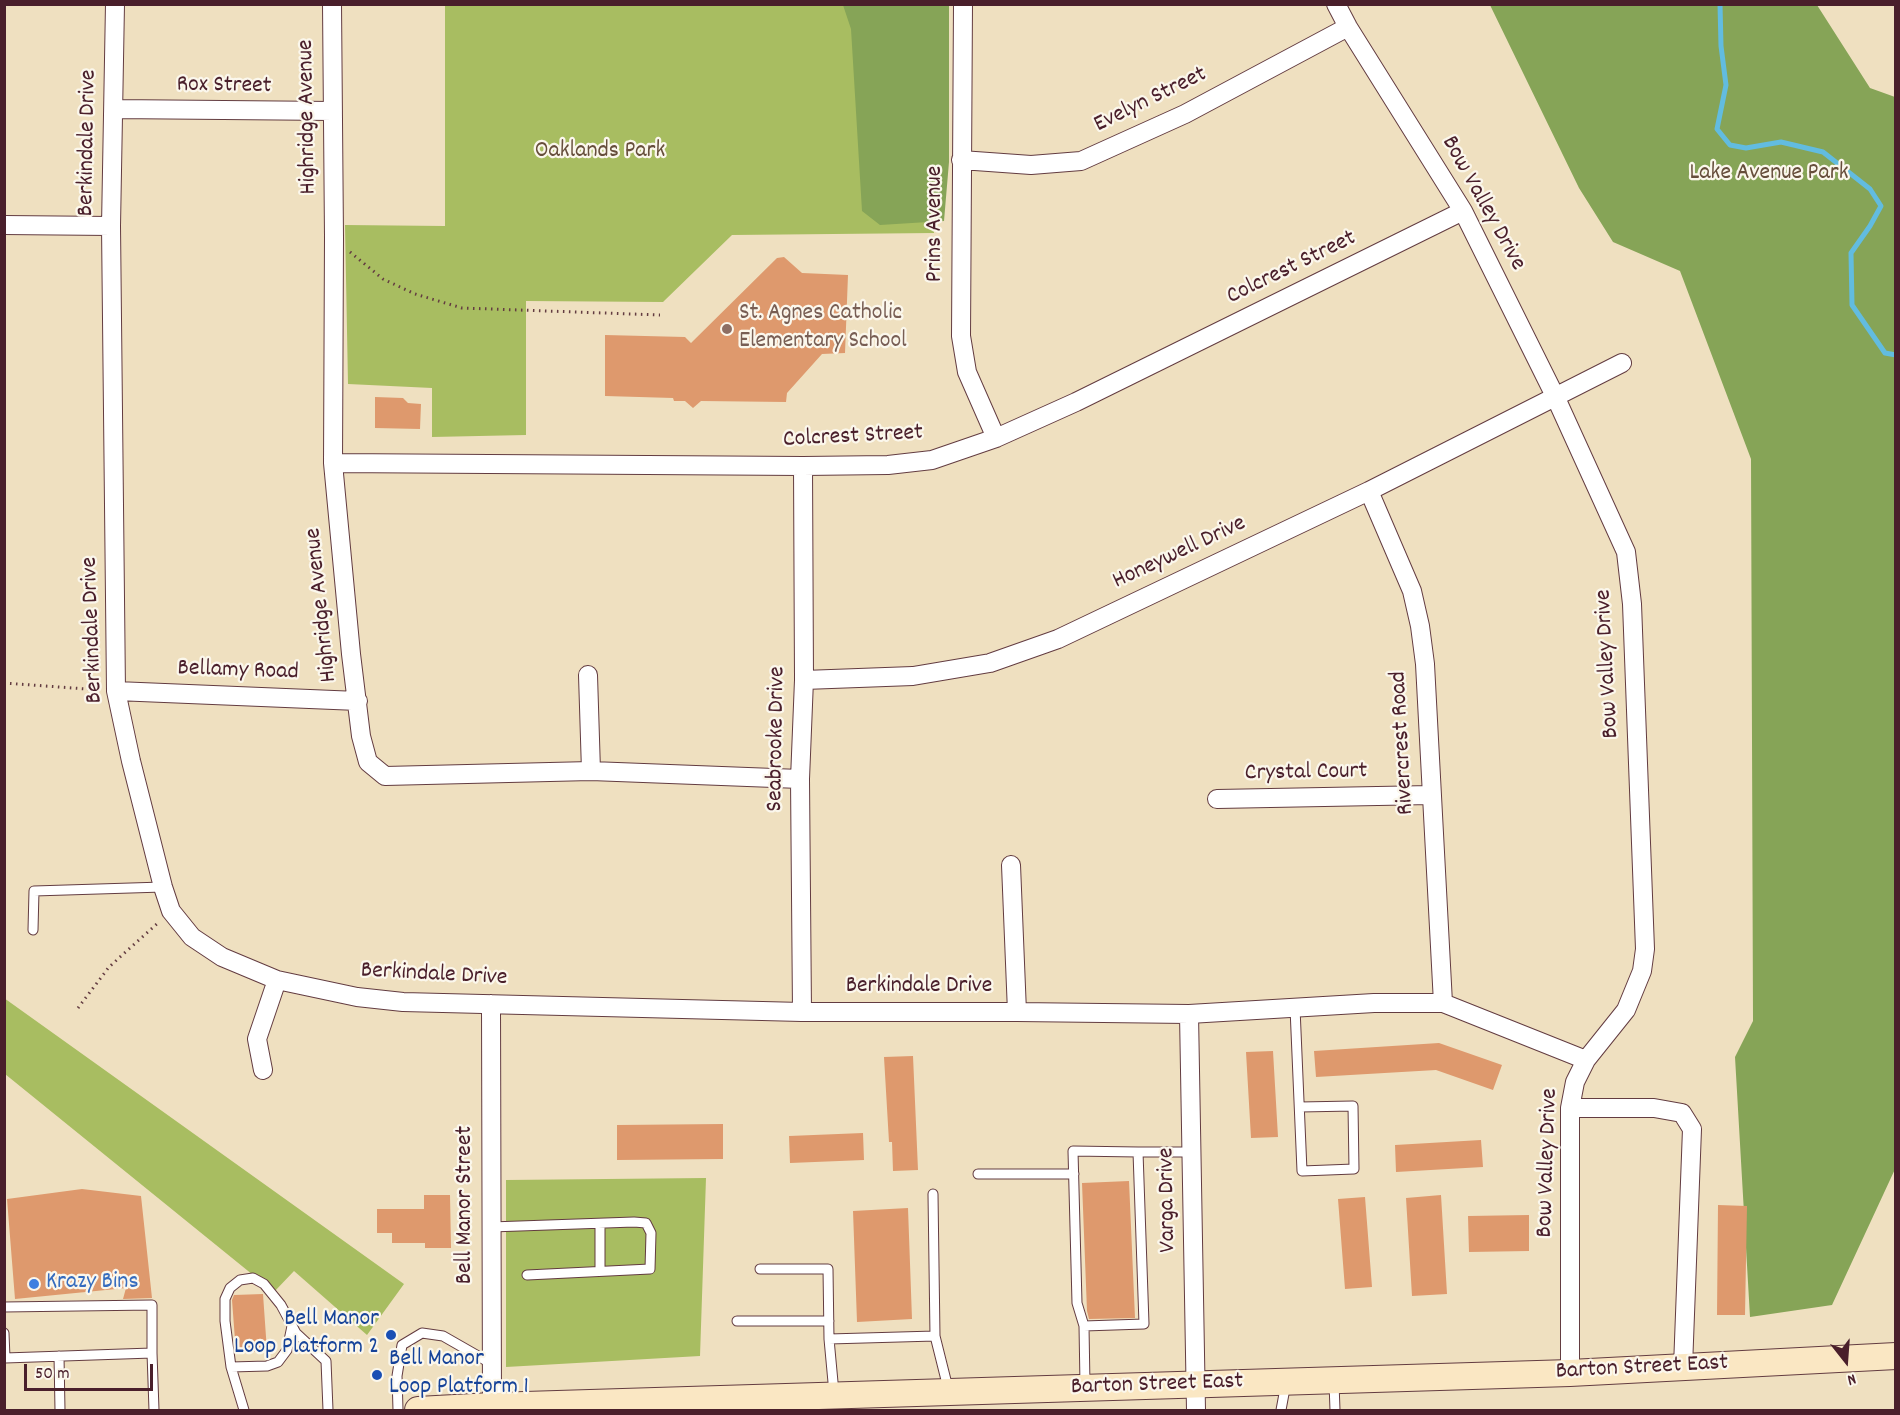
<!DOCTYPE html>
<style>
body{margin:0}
#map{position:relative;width:1900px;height:1415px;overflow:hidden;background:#efe0c0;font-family:Dekko,sans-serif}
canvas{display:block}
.frame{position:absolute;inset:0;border:6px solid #4a1f2b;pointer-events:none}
.north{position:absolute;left:1816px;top:1331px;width:60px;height:60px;-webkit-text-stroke:4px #fbf7ec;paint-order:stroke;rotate:163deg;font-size:16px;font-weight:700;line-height:24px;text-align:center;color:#4a1f2b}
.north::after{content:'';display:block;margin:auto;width:21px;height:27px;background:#4a1f2b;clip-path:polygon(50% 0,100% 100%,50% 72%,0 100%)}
.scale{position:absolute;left:24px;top:1364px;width:129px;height:27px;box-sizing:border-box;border:3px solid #4a1f2b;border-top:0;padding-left:8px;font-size:18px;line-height:21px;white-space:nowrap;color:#4a1f2b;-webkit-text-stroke:4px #fbf7ec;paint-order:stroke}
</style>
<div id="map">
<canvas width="1900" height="1415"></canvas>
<div class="frame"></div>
<div class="north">N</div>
<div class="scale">50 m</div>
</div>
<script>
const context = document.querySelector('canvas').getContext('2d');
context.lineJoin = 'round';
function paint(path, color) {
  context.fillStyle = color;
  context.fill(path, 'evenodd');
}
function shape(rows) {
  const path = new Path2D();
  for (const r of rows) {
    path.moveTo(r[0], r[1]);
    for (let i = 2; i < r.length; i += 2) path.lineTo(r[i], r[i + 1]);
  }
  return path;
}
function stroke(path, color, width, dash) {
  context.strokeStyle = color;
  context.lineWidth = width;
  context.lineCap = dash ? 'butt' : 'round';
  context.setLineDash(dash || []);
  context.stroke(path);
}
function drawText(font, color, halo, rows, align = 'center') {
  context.font = font + ' Dekko,sans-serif';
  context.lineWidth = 4.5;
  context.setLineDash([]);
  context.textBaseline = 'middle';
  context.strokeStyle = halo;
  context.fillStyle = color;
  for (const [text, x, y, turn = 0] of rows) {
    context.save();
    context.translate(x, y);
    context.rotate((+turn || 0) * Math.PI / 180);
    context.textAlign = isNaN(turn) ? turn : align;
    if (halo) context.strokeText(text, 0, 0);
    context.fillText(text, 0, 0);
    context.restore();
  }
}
const green = shape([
 [445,5,936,5,934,233,732,235,663,302,526,301,526,435,432,437,432,388,348,384,345,225,445,226],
 [4,998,404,1284,367,1335,294,1271,274,1292,5,1074],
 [706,1178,700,1356,506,1367,506,1180]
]);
const forest = shape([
 [843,5,949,5,949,162,944,221,880,225,862,211,851,29],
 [1490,5,1817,5,1870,88,1895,97,1896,1167,1832,1305,1750,1317,1735,1057,1753,1021,1751,459,1680,271,1613,242,1579,188]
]);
const stream = shape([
 [1720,4,1721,46,1726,85,1717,129,1730,145,1746,148,1781,142,1823,152,1870,189,1881,206,1870,226,1851,253,1852,305,1885,353,1896,355]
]);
const building = shape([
 [784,257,802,273,848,275,845,353,822,354,787,393,786,402,701,401,693,408,685,401,674,401,673,398,605,396,605,335,685,337,691,343,777,258],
 [375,397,403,398,408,403,421,404,420,429,375,428],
 [1439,1043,1502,1065,1493,1090,1436,1070,1316,1077,1314,1051],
 [1273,1051,1278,1137,1251,1138,1246,1052],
 [913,1056,918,1170,893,1171,892,1142,889,1142,884,1057],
 [723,1124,723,1159,617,1160,617,1125],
 [863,1133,864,1160,790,1163,789,1136],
 [1481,1140,1483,1167,1396,1172,1395,1145],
 [1129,1181,1135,1318,1089,1319,1087,1311,1082,1183],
 [82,1189,141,1196,152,1298,123,1299,126,1288,15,1299,7,1199],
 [424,1195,450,1195,451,1248,425,1248,425,1243,392,1243,392,1233,377,1233,377,1209,424,1209],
 [1441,1195,1447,1294,1412,1296,1406,1198],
 [1365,1197,1372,1287,1345,1289,1338,1199],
 [1718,1205,1747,1206,1745,1315,1717,1315],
 [908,1208,912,1319,857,1322,853,1211],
 [1529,1215,1529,1251,1469,1252,1468,1216],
 [263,1294,267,1351,236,1353,232,1300,234,1295]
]);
const path = shape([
 [350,252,383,279,415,294,462,308,660,315],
 [4,683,100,690],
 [78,1008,109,967,159,922]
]);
const service = shape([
 [33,930,34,891,163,887],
 [1295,1008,1302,1171,1354,1169,1353,1106,1300,1107],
 [978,1174,1074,1174],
 [600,1225,600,1270],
 [491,1227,634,1222,646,1223,651,1233,650,1269,527,1275],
 [760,1269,828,1269,829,1339,935,1336,933,1194],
 [4,1307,152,1305,152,1353],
 [737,1321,829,1321],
 [1084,1326,1077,1303,1073,1151,1138,1152],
 [4,1333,5,1358,152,1353,154,1410],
 [935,1336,949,1392],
 [829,1339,834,1393],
 [59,1356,60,1410],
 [231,1367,267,1366,278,1362,287,1350,292,1326],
 [1334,1383,1335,1410],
 [1085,1385,1084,1326,1144,1324,1138,1152,1192,1152],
 [244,1410,231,1367,225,1321,225,1299,230,1288,240,1280,253,1278,264,1284,281,1305,296,1333,326,1361,328,1410],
 [398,1410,397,1376,402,1345,422,1333,443,1336,492,1364],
 [1281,1410,1286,1383]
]);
const minor = shape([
 [115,4,111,226,116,691,131,761,163,887,171,911,192,937,222,957,277,980,357,997,403,1002,802,1012,1017,1012,1189,1014,1374,1003,1443,1003,1586,1060],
 [332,4,334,238,333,463,351,654,361,736,368,762,385,776,591,771,800,779],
 [963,4,961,336,967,372,996,438],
 [1336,4,1348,27,1463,211,1555,396,1626,552,1632,604,1645,949,1642,971,1626,1010,1586,1060,1575,1082,1570,1108,1570,1373],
 [114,109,333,111],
 [961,160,1031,165,1081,161,1185,114,1348,27],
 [4,225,111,226],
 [333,463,803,466,888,465,932,460,996,438,1076,402,1463,211],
 [1369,491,1412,591,1420,626,1425,664,1443,1003],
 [588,675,591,771],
 [804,680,913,676,990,663,1058,639,1369,491,1622,363],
 [116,691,358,701],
 [1217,799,1431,795],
 [1011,865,1017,1012],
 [491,1004,492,1406],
 [802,1012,800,779,804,680,803,466],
 [1189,1014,1196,1410],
 [263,1070,257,1039,277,980],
 [1570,1108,1654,1108,1682,1113,1692,1129,1683,1367]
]);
const secondary = shape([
 [418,1410,492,1406,1570,1373,1896,1356]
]);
const markers = [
 [727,329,6,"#8d6e63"],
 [34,1284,6,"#3f7fe0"],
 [391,1335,6,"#1a4fb4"],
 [377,1375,6,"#1a4fb4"]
];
const streetNames = [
 ["Rox Street",224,87,1],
 ["Evelyn Street",1151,101,-26],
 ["Highridge Avenue",309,117,-91],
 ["Berkindale Drive",89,143,-89],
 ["Bow Valley Drive",1482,204,61],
 ["Prins Avenue",937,224,-90],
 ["Colcrest Street",1292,269,-26],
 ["Colcrest Street",853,438,-3],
 ["Honeywell Drive",1180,554,-25],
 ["Highridge Avenue",323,605,-96],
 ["Berkindale Drive",94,630,-92],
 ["Bow Valley Drive",1609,664,-93],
 ["Bellamy Road",238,672,2],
 ["Seabrooke Drive",778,739,-89],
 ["Rivercrest Road",1404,743,-93],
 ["Crystal Court",1306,774,-1],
 ["Berkindale Drive",434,976,3],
 ["Berkindale Drive",919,988],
 ["Bow Valley Drive",1549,1163,-88],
 ["Varga Drive",1169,1200,-91],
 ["Bell Manor Street",467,1205,-90],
 ["Barton Street East",1642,1369,-3],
 ["Barton Street East",1157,1386,-2]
];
const parkNames = [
 ["Oaklands Park",600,153],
 ["Lake Avenue Park",1769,175]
];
const educationNames = [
 ["St. Agnes Catholic",739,315],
 ["Elementary School",739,343]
];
const shopNames = [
 ["Krazy Bins",46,1284]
];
const transitNames = [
 ["Bell Manor",379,1321],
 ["Loop Platform 2",379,1349],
 ["Bell Manor",389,1361,"left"],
 ["Loop Platform 1",389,1389,"left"]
];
paint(green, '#a8bd61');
paint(forest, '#86a457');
stroke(stream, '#62bce0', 5);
paint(building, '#de996d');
stroke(service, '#633c41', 11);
stroke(minor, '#633c41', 20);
stroke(secondary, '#633c41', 28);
stroke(path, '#633c41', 3, [1.5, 4.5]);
stroke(service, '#fff', 9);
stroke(minor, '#fff', 18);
stroke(secondary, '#fae7c3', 26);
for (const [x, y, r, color] of markers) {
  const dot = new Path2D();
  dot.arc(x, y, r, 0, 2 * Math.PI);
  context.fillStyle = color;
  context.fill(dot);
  stroke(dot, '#fbf7ec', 2);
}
drawText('24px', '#4a1f2b', '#fbf7ec', streetNames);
drawText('24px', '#664e3b', '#fbf7ec', parkNames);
drawText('24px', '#785e54', '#fbf7ec', educationNames, 'left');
drawText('24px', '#366cbe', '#fbf7ec', shopNames, 'left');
drawText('24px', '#164399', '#fbf7ec', transitNames, 'right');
</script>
